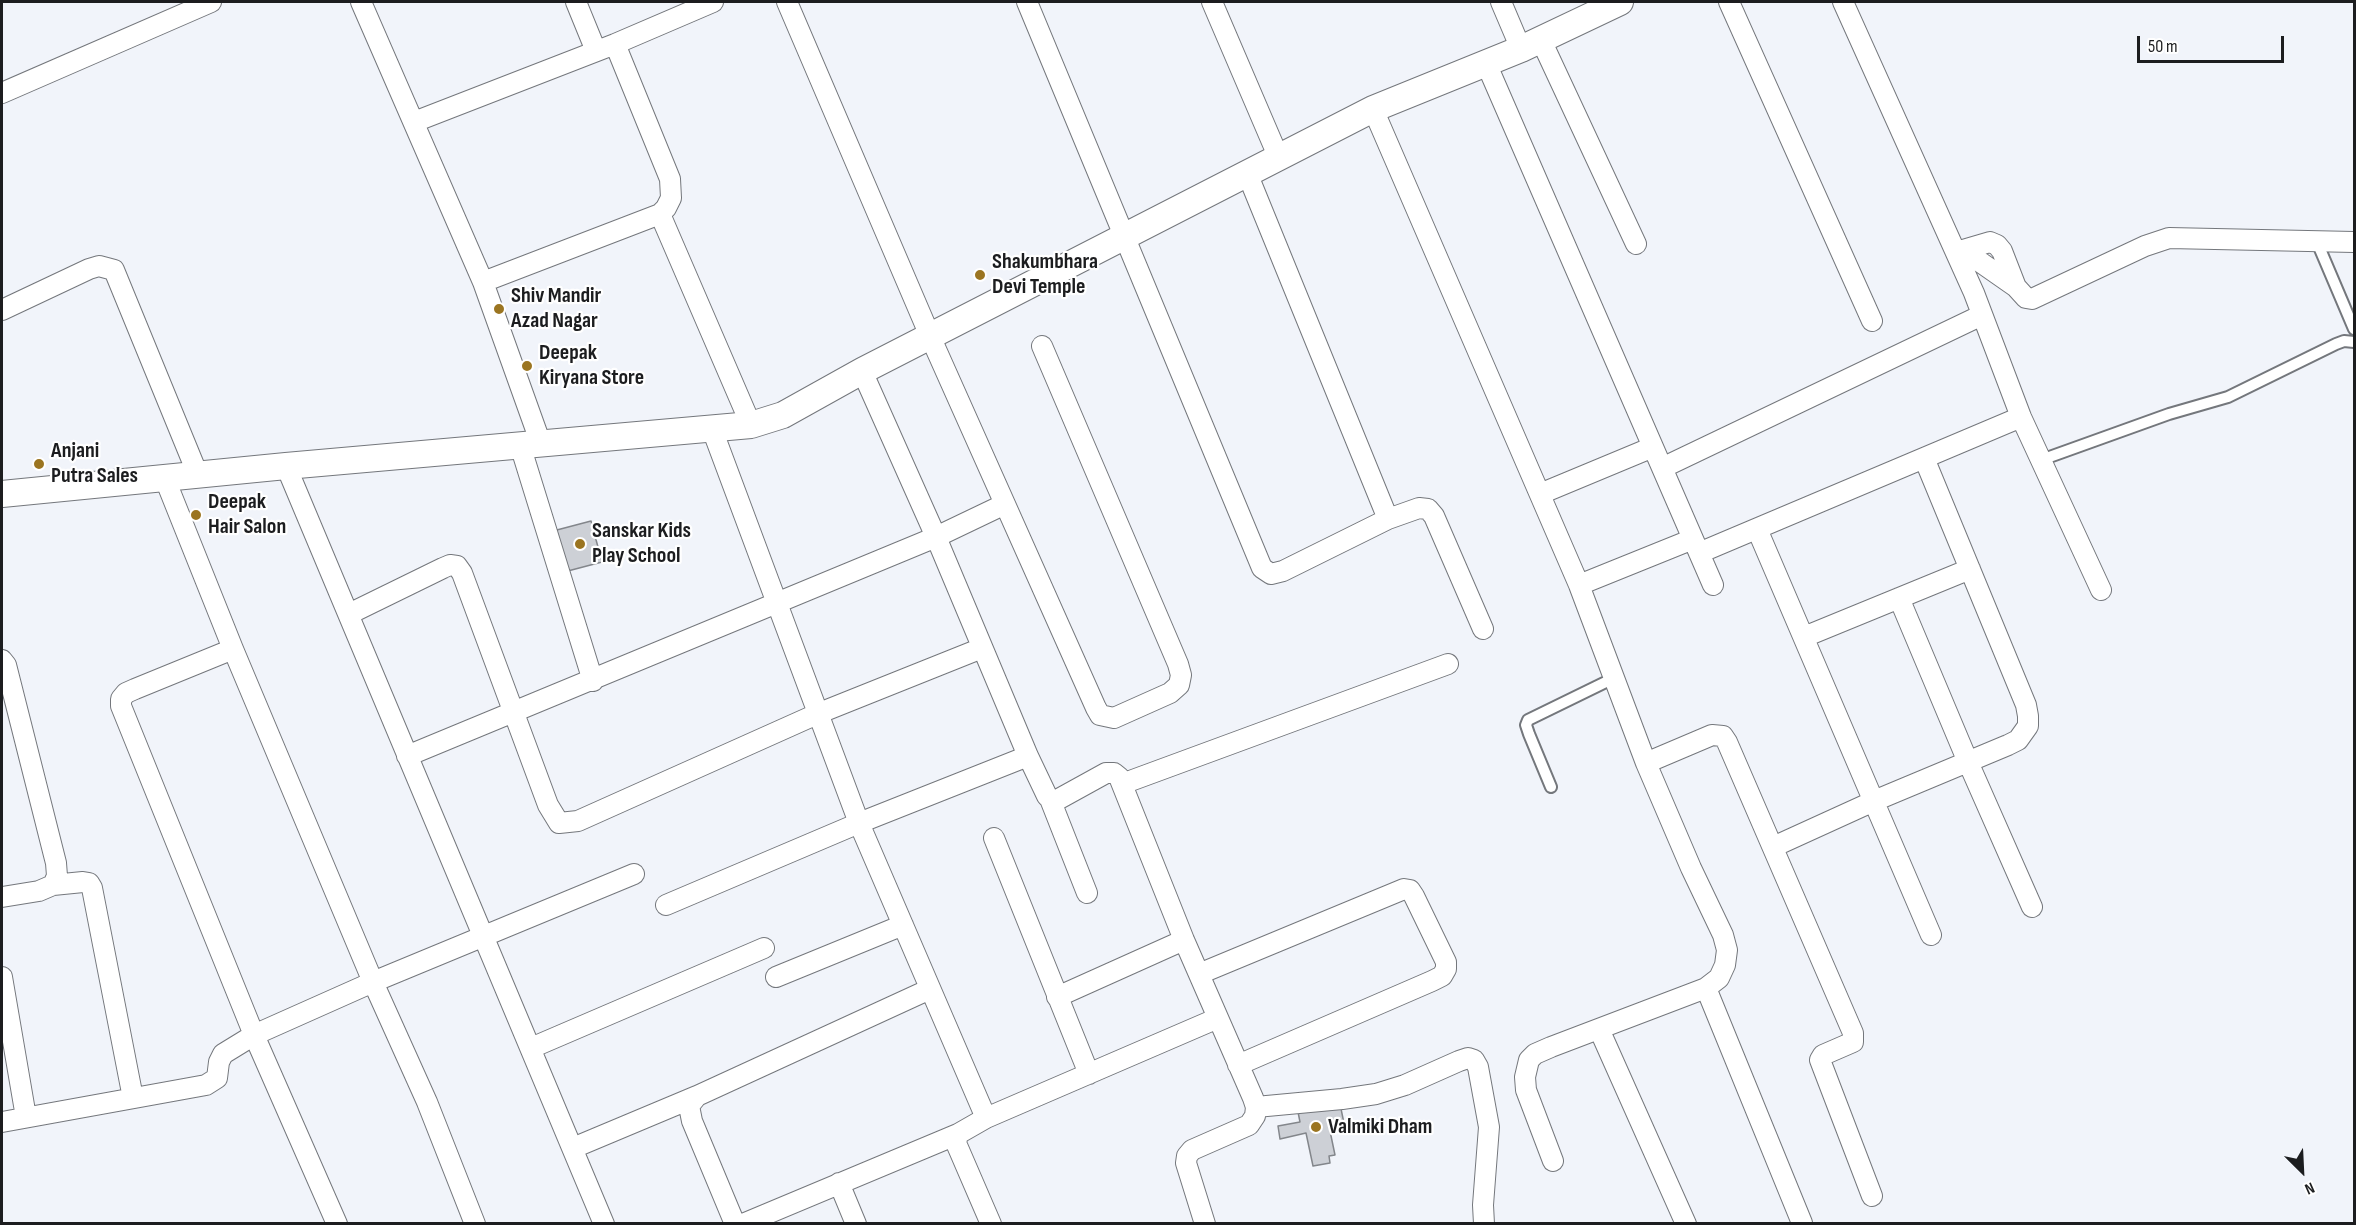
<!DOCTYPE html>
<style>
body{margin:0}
#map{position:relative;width:2356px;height:1225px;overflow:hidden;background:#f1f4fa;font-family:"Sofia Sans Condensed",sans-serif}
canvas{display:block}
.frame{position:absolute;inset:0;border:3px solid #1c1d1f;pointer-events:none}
.north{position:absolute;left:2272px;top:1141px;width:60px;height:60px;-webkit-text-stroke:4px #fff;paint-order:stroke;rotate:156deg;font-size:16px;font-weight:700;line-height:24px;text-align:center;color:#1c1d1f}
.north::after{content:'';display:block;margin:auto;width:21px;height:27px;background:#1c1d1f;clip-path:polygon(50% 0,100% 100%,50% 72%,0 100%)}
.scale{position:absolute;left:2137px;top:36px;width:147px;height:27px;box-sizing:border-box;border:3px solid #1c1d1f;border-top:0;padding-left:8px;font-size:18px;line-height:21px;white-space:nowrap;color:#1c1d1f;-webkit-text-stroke:4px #fff;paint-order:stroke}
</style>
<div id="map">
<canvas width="2356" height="1225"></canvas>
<div class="frame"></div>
<div class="north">N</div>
<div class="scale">50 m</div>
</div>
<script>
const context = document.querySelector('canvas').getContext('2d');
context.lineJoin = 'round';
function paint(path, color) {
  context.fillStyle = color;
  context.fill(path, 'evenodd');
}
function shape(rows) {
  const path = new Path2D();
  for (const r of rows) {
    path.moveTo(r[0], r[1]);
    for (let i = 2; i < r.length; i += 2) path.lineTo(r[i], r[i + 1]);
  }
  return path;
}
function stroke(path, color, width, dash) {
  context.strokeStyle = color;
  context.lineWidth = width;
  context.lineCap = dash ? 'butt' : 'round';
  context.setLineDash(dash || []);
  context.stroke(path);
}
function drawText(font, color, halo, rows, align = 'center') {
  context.font = font + ' "Sofia Sans Condensed",sans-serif';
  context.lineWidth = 4.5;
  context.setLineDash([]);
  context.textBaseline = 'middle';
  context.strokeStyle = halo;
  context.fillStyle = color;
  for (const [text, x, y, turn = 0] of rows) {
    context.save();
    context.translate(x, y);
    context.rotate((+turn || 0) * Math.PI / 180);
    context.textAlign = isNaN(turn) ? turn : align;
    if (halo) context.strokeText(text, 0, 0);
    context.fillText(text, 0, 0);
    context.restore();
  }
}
const building = shape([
 [591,521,602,562,564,572,553,531,591,521],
 [1340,1104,1345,1128,1330,1131,1335,1155,1329,1156,1330,1163,1313,1166,1306,1133,1280,1139,1278,1126,1300,1122,1298,1112,1340,1104]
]);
const service = shape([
 [2317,242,2354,329],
 [2041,460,2169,414,2228,397,2336,344,2344,341,2354,342],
 [1551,787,1529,734,1526,725,1528,720,1614,678]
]);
const minor = shape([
 [361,2,483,282,541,444],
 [576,2,596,51],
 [787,2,930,336,1096,708,1100,715,1114,718,1170,693,1179,685,1181,675,1178,664,1042,346],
 [1027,2,1262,568,1271,574,1283,571,1388,519],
 [1212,2,1278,156],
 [1501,2,1521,49],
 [1729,2,1872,321],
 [1843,2,1974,293,2021,417,2101,590],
 [1541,40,1636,244],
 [1486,63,1713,585],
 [2,93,211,2],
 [1373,109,1579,585,1646,763,1691,868,1723,935,1727,950,1725,965,1719,978,1706,988,1551,1047,1535,1054,1529,1060,1525,1077,1526,1090,1553,1161],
 [414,122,615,44,713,2],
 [1247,173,1388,519,1419,508,1428,509,1434,516,1483,629],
 [660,214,751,425],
 [1963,250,2016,287],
 [1956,252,1990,242,1997,245,2002,251,2016,287,2026,298,2032,299,2145,246,2169,238,2354,242],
 [483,282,660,214,666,208,671,198,670,179,615,44],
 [2,310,89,269,99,266,114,270,198,475],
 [862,371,936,537,1028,756,1047,796,1050,799,1057,800,1106,773,1114,773,1119,777,1184,940,1253,1098,1256,1107,1255,1116,1249,1125,1192,1150,1187,1156,1186,1163,1205,1224],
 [520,445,593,681],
 [286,466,604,1224],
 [1662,468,1982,315],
 [165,479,233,649,373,982,427,1102,475,1224],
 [1540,494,1653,447],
 [1757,529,1931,935],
 [1699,553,2021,417],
 [1579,585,1693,539],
 [1899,598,1968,762,2032,907],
 [349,614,443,568,450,565,457,566,462,573,548,805,559,823,578,821,817,714,982,648],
 [1804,637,1970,569],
 [2,660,6,665,56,863,57,876,53,885,39,891,2,897],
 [407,756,936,537,1005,504],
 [1646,763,1712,735,1723,736,1727,742,1853,1033,1853,1042,1823,1055,1820,1060,1872,1196],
 [1122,784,1448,664],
 [1050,799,1087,893],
 [994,838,1089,1074],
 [1773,847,1874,801,2008,745,2018,740,2028,726,2028,716,2026,705,1924,458],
 [53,885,83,882,89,883,92,888,133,1098],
 [666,905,859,823,712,429],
 [1199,974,1404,889,1410,890,1414,896,1446,962,1446,969,1442,976,1432,981,1238,1065],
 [2,977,26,1117],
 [776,977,903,925],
 [1706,988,1802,1223],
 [1057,997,1184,940],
 [1599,1029,1686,1224],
 [531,1048,764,948],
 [1256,1107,1342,1099,1376,1094,1405,1085,1459,1061,1468,1058,1474,1060,1478,1067,1489,1127,1483,1205,1484,1224],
 [986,1118,859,823,1028,756],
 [2,1122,206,1085,217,1078,219,1062,223,1054,254,1035,121,706,121,699,126,693,135,689,233,649],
 [573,1148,697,1096],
 [839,1183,856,1224],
 [337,1224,254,1035,373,982,634,874],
 [735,1224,692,1121,689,1106,697,1096,930,989],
 [743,1224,958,1134],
 [991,1224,956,1143,958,1134,986,1118,1218,1018]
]);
const tertiary = shape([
 [2,494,286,466,751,425,783,415,862,371,1373,109,1521,49,1620,2]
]);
const markers = [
 [980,275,6,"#9b7521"],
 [499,309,6,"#9b7521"],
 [527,366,6,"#9b7521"],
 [39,464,6,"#9b7521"],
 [196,515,6,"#9b7521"],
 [580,544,6,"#9b7521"],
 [1316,1127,6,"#9b7521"]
];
const poiNames = [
 ["Shakumbhara",992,262],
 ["Devi Temple",992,287],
 ["Shiv Mandir",511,296],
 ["Azad Nagar",511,321],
 ["Deepak",539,353],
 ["Kiryana Store",539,378],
 ["Anjani",51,451],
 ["Putra Sales",51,476],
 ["Deepak",208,502],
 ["Hair Salon",208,527],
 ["Sanskar Kids",592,531],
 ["Play School",592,556],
 ["Valmiki Dham",1328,1127]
];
paint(building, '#cdd0d6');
stroke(building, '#83868b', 1.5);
stroke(service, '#74777c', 14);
stroke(minor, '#74777c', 22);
stroke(tertiary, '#74777c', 28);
stroke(service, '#fff', 10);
stroke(minor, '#fff', 20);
stroke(tertiary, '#fff', 26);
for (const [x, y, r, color] of markers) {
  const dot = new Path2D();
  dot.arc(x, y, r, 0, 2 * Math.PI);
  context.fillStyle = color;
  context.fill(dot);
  stroke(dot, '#fff', 2);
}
drawText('bold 22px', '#1c1d1f', '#fff', poiNames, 'left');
</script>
